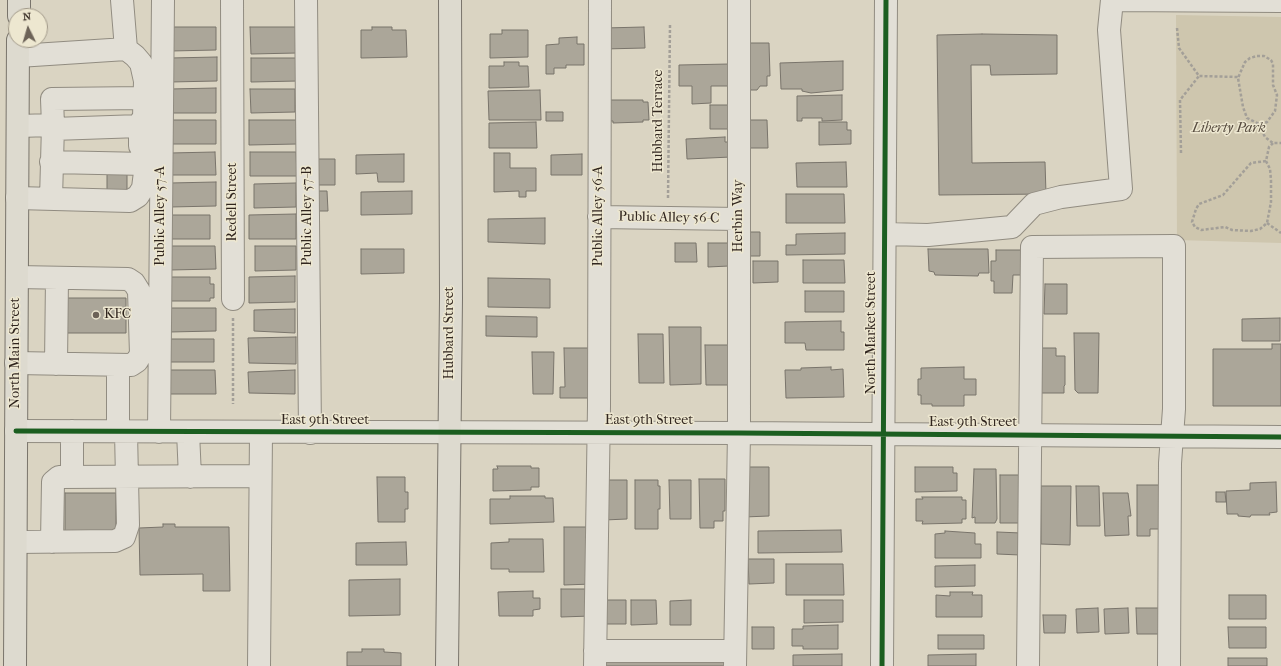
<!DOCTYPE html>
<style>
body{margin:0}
#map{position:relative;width:1281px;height:666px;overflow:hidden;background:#dad4c2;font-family:"IM FELL French Canon",serif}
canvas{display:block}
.north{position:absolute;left:8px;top:8px;width:40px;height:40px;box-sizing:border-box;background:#ede7d0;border:1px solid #a19989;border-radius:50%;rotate:355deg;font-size:11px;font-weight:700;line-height:16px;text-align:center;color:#30251e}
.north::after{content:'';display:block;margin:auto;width:14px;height:18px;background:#6c6257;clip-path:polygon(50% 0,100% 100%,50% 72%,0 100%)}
</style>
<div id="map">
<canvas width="1281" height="666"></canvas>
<div class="north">N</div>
</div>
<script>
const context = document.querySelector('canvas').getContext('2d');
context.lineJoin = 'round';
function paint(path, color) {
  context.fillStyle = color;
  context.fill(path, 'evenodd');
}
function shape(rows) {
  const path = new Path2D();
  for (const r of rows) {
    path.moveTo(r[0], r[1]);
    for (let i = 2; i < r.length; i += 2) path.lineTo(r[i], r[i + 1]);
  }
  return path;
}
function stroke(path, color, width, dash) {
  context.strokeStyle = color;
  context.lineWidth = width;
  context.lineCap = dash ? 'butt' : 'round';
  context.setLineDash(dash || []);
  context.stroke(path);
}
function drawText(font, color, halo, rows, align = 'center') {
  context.font = font + ' "IM FELL French Canon",serif';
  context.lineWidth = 3;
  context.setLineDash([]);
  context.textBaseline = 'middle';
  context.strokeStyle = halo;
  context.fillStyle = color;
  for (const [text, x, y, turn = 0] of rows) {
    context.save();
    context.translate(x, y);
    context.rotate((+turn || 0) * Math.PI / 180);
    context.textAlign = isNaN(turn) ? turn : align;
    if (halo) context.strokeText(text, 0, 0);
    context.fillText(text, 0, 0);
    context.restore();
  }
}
const green = shape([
 [1176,15,1281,17,1281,243,1177,240]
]);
const building = shape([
 [171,27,216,27,216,50,171,51,171,27],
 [250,27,297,27,297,53,251,54,250,27],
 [372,27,392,27,392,30,406,30,407,57,361,58,361,30,372,30,372,27],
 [644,27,645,48,604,49,604,28,644,27],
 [502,30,528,30,528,57,490,58,490,34,502,34,502,30],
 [982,34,1057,35,1057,74,991,75,990,65,971,65,972,163,1045,162,1046,194,939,195,937,35,982,34],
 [577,37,577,44,584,44,584,65,566,65,566,68,554,68,554,74,546,74,546,45,559,44,559,38,577,37],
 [741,43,769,43,770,76,767,76,767,86,760,86,757,90,751,90,747,85,741,43],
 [217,57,217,81,170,82,170,58,217,57],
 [251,58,297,58,298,81,251,82,251,58],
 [843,61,843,90,811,93,802,91,802,89,781,89,780,63,843,61],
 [504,62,519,62,519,66,528,66,529,87,489,88,489,66,504,66,504,62],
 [730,64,730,86,711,86,711,103,692,104,692,86,679,86,679,65,730,64],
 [216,88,216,113,171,113,170,89,216,88],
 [250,89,295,89,295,112,251,113,250,89],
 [540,90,541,120,489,120,488,91,540,90],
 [842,95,842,120,822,121,822,118,802,118,802,121,797,121,797,96,842,95],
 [608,100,643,100,643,102,648,102,649,120,643,120,643,122,613,123,613,121,603,121,608,100],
 [710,105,730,105,731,129,710,129,710,105],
 [546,112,563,112,563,121,546,121,546,112],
 [169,120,216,120,216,144,170,144,169,120],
 [249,120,297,120,297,144,249,145,249,120],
 [748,120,767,120,768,148,748,148,748,120],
 [536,122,537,148,489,148,489,123,536,122],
 [819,122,847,122,847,130,851,130,851,144,819,145,819,122],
 [725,137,725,142,730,142,731,157,687,159,686,139,725,137],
 [215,152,216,175,171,175,170,153,215,152],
 [250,152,296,152,297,176,250,176,250,152],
 [494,153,510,153,510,168,536,168,536,191,526,191,526,197,519,197,519,191,494,192,494,153],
 [404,154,404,182,378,182,377,173,356,174,356,155,404,154],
 [582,154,582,175,551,175,551,155,582,154],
 [313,159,335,159,335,185,313,185,313,159],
 [846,162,847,187,797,187,796,163,846,162],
 [107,173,127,173,127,190,107,190,107,173],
 [216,182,216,206,170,207,170,183,216,182],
 [296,183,296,207,254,208,254,184,296,183],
 [314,191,327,191,328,211,314,211,314,191],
 [412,191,412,214,361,215,361,192,412,191],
 [786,194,844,194,845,223,786,223,786,194],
 [296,214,296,239,249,239,249,215,296,214],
 [169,215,210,215,210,239,169,239,169,215],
 [545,218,545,244,488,242,488,219,545,218],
 [743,232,760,232,760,256,743,256,743,232],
 [845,233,845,254,786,255,786,245,796,245,796,234,845,233],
 [675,243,696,243,697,262,675,262,675,243],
 [708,243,728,243,729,266,708,267,708,243],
 [169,246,215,246,216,269,170,270,169,246],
 [255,246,296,246,296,270,255,271,255,246],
 [361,249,404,249,404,273,361,274,361,249],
 [928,249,988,249,989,273,979,273,978,276,935,275,934,272,929,271,928,249],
 [996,250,1024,250,1025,275,1013,275,1012,293,994,293,994,281,991,281,991,261,996,261,996,250],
 [803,260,844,260,845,283,803,283,803,260],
 [753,261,778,261,778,282,753,283,753,261],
 [295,276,295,302,249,303,249,277,295,276],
 [169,277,210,277,210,284,214,284,214,298,210,298,210,301,169,301,169,277],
 [488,278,550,279,550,308,488,307,488,278],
 [1045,284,1067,284,1067,314,1044,314,1045,284],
 [805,291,844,291,844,312,805,312,805,291],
 [66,298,126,298,126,333,67,333,66,298],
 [168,308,216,308,216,331,169,332,168,308],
 [295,309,295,333,254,331,254,310,295,309],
 [486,316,537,317,537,337,486,336,486,316],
 [1280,318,1280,341,1242,341,1242,319,1280,318],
 [841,321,841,332,844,332,844,350,806,350,805,343,785,343,785,322,841,321],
 [669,327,701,327,701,384,670,385,669,327],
 [1074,333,1099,333,1098,393,1078,393,1075,390,1074,333],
 [638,334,663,334,664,383,639,383,638,334],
 [296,337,296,364,249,363,248,338,296,337],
 [169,339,214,339,214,362,170,362,169,339],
 [1272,344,1281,344,1281,406,1213,406,1213,349,1272,349,1272,344],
 [705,345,729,345,729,385,706,385,705,345],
 [564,348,590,348,591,398,560,398,560,387,565,387,564,348],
 [1040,348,1056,348,1056,356,1065,356,1065,385,1064,386,1064,393,1038,393,1040,348],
 [532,352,554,352,553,394,533,394,532,352],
 [831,367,831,370,843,369,844,397,786,398,785,370,801,370,801,368,831,367],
 [964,367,964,379,976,379,976,395,964,395,964,406,932,406,932,404,921,404,921,395,918,395,918,379,921,379,921,368,964,367],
 [168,370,215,370,216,394,169,394,168,370],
 [295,370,295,394,249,393,248,372,295,370],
 [497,466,531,466,531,468,539,468,539,487,531,487,531,490,493,491,493,469,498,469,497,466],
 [743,467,769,467,769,516,744,517,743,467],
 [915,467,953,467,953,473,957,473,957,491,915,492,915,467],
 [974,469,996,469,997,519,995,523,975,523,975,517,972,518,974,469],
 [1000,475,1025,475,1024,523,1000,523,1000,475],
 [377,477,405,477,405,492,408,492,408,509,405,509,405,522,378,522,377,477],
 [699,479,725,479,725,511,723,511,723,521,714,521,714,528,700,528,699,479],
 [603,480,627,480,627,519,604,520,603,480],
 [635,480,658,480,658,486,660,486,660,509,658,509,658,529,635,529,635,480],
 [669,480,691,480,691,519,670,519,669,480],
 [1276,482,1277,512,1269,513,1270,515,1251,515,1250,517,1238,516,1238,514,1227,514,1226,491,1250,490,1250,483,1276,482],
 [1137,485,1161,485,1161,529,1150,529,1150,536,1137,536,1137,485],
 [1041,486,1071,486,1070,545,1041,544,1041,486],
 [1076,486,1099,486,1100,526,1077,526,1076,486],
 [1216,492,1225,492,1226,502,1216,502,1216,492],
 [65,493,116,493,116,537,65,538,65,493],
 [1103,493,1128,493,1131,516,1128,516,1129,535,1105,536,1103,493],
 [510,496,545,496,545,498,553,498,554,522,490,524,490,499,510,499,510,496],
 [922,497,962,497,962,500,966,500,966,519,962,519,962,523,922,524,923,521,916,521,916,499,923,499,922,497],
 [163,524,175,524,175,527,229,527,230,591,203,591,203,574,140,575,139,528,163,527,163,524],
 [564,527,591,527,592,584,564,585,564,527],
 [841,530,842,552,758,553,758,531,841,530],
 [945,531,975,533,975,544,981,544,981,558,935,558,935,534,945,533,945,531],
 [997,532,1021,533,1020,555,997,554,997,532],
 [509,539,543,539,544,572,509,572,509,569,491,569,491,543,509,542,509,539],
 [406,542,407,565,356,565,356,543,406,542],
 [748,559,774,559,774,583,749,584,748,559],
 [786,564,843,564,844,595,786,595,786,564],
 [975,565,975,586,935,587,935,566,975,565],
 [400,579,400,615,349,616,349,580,400,579],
 [561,589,591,589,591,616,561,617,561,589],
 [533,591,533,598,540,598,540,609,533,610,533,616,499,616,498,592,533,591],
 [950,592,973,592,972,595,982,595,982,617,936,617,936,595,950,596,950,592],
 [1229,595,1266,595,1266,619,1229,619,1229,595],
 [604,600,626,600,626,624,604,624,604,600],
 [631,600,656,600,657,624,631,625,631,600],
 [691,600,691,625,670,625,670,601,691,600],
 [804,600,843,600,843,622,804,623,804,600],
 [1098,608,1099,632,1077,633,1076,609,1098,608],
 [1128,608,1129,633,1105,634,1104,609,1128,608],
 [1136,608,1159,608,1160,634,1137,634,1136,608],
 [1043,615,1066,615,1065,633,1044,633,1043,615],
 [838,625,838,649,803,649,803,646,792,646,792,629,803,629,803,626,838,625],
 [752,627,774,627,774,649,752,649,752,627],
 [1228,627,1266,627,1266,648,1229,648,1228,627],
 [938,635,984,635,984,649,938,649,938,635],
 [362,649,384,649,384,652,401,653,401,666,347,666,347,652,362,652,362,649],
 [842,654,842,666,793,666,793,655,842,654],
 [976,654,976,666,928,666,928,655,976,654],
 [730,657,730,666,600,666,600,658,730,657],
 [1228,658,1267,658,1267,666,1228,666,1228,658]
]);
const path = shape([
 [1177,28,1179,48,1199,76,1238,77],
 [1257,56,1264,56,1271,60,1273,64,1273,85,1277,95,1275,111,1267,122,1262,124,1257,123,1247,118,1243,107,1238,78,1245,62,1250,58,1257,56],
 [1262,124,1263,133,1265,137,1273,143,1281,143],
 [1181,153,1180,100,1199,76],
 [1266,161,1251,163,1223,195,1199,204,1196,209,1192,222,1195,227,1201,230,1225,227,1232,230,1251,231,1260,229,1267,223,1271,202,1271,180,1270,169,1266,161,1269,147,1273,143],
 [668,198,670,25],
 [1267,223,1281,233],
 [233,318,233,404]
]);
const minor = shape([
 [122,0,126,49],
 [232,0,233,299],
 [306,0,310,433],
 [1112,0,1281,1],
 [53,125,52,99,144,98],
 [18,126,53,125,51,199],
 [53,129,140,126],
 [51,162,146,164],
 [17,198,130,201,138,196,143,188,146,164,146,154,140,146,140,123,144,117,145,81,141,63,135,56,126,49,18,56],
 [599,217,739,219],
 [885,234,928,235,1012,227,1034,204,1061,197,1121,189,1109,30,1112,0],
 [16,363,131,365,137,361,141,354,139,291,134,283,128,279,17,277],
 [56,364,57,278],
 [118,365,118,432],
 [16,431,739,433,1281,437],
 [72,431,72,477],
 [159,432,163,0],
 [188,432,190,477],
 [16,542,115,541,124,537,128,525,126,432],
 [52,542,53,482,59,477,260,476],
 [595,651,735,651],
 [259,666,261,432],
 [595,666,599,406,600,0],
 [735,666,739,433,739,0],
 [882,666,886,0],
 [1028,666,1032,247,1174,246,1174,409,1170,463,1169,666]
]);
const major = shape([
 [19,16,19,0],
 [15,666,18,40],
 [447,666,451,298,450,0]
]);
const cycleway = shape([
 [16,431,739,433,1281,437],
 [882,666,886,0]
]);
const markers = [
 [96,315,4,"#6c6257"]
];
const streetNames = [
 ["Hubbard Terrace",659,121,-90],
 ["Redell Street",233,202,-90],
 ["Public Alley 57-A",161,216,-90],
 ["Public Alley 57-B",308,216,-90],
 ["Public Alley 56-A",599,216,-90],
 ["Herbin Way",739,216,-90],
 ["Public Alley 56-C",669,218,1],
 ["Hubbard Street",450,333,-90],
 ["North Market Street",872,333,-90],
 ["North Main Street",16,353,-90],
 ["East 9th Street",325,421],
 ["East 9th Street",649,421],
 ["East 9th Street",973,423]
];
const parkNames = [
 ["Liberty Park",1229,129]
];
const poiNames = [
 ["KFC",104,315]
];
paint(green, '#cec6ae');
paint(building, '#aba699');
stroke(building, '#79746b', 1);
stroke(minor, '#918c81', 24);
stroke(major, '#79746b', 24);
stroke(path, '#a39f98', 2.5, [3, 2]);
stroke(minor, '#e2dfd6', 22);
stroke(major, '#dddacf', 22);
stroke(cycleway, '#1b5e20', 5);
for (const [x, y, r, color] of markers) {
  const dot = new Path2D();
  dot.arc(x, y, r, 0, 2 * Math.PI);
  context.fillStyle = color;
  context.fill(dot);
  stroke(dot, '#ede7d0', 1.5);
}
drawText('14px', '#30251e', '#ede7d0', streetNames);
drawText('italic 14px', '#554a3e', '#ede7d0', parkNames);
drawText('14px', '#30251e', '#ede7d0', poiNames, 'left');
</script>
